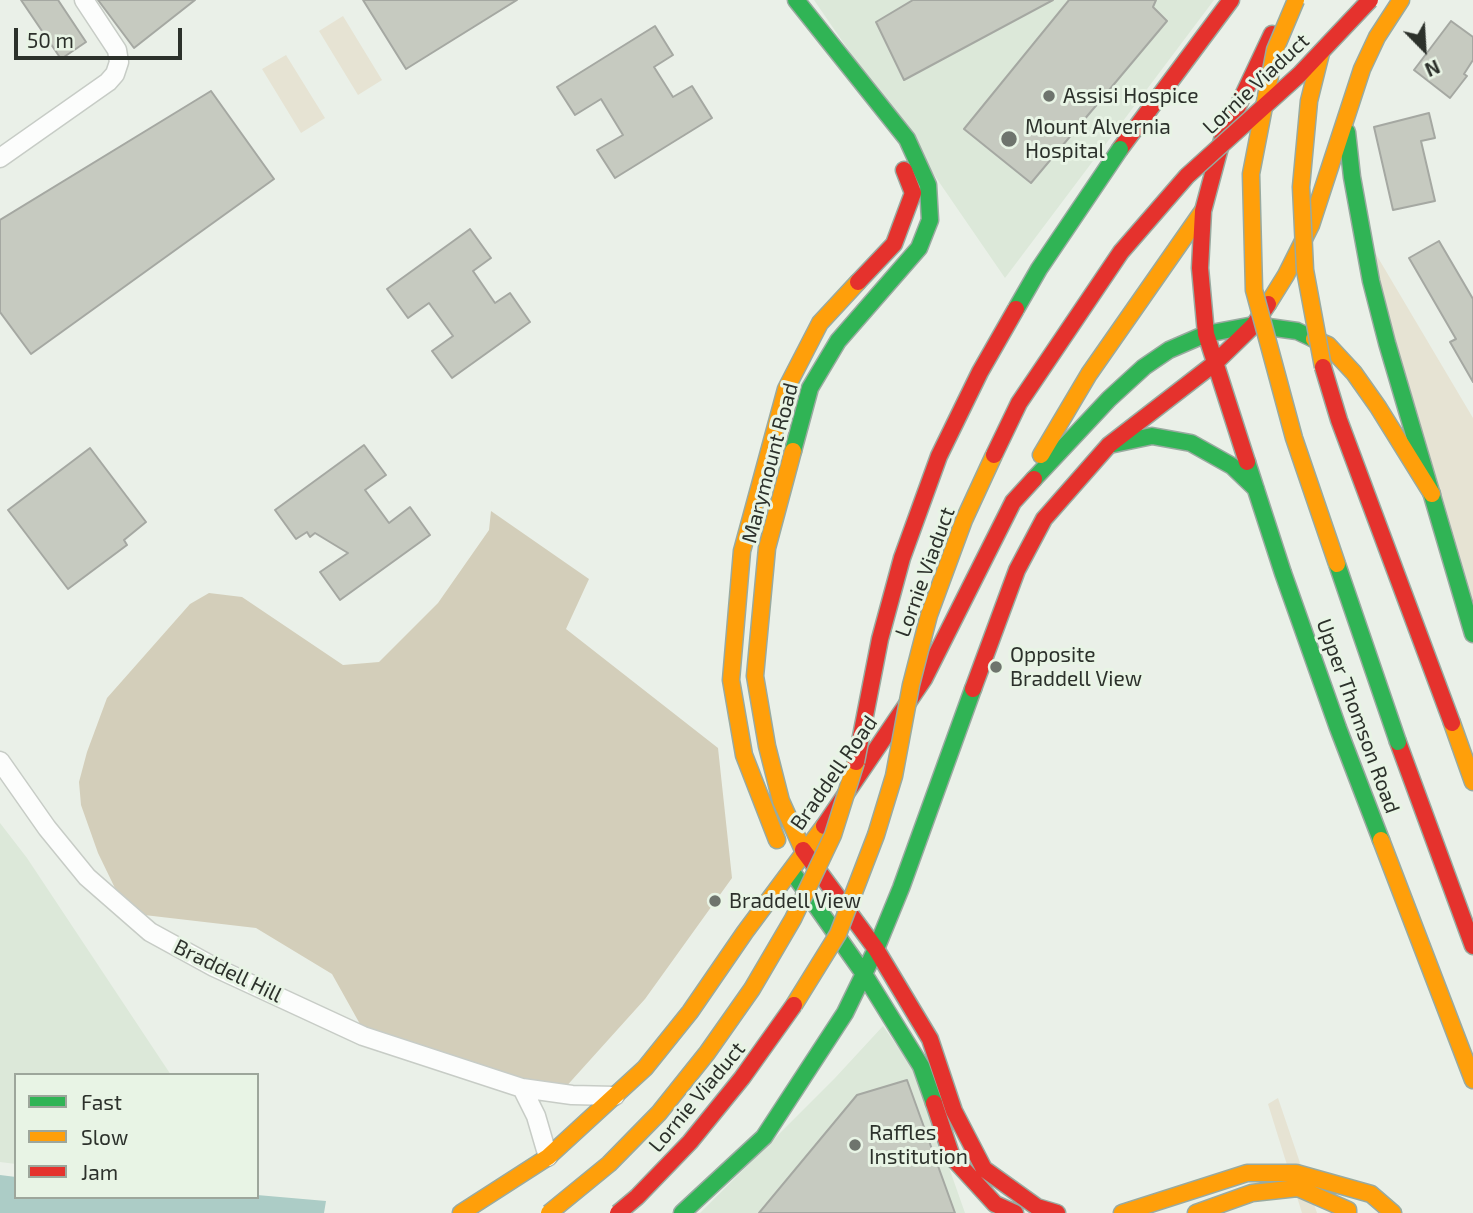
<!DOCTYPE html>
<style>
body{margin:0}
#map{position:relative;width:1473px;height:1213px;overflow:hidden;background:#eaf0e8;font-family:"Exo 2",sans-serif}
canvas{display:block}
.legend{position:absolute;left:14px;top:1073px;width:245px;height:126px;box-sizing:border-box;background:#e8f4e5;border:2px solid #9da69b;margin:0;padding:9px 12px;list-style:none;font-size:21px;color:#2c312b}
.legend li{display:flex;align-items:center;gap:14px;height:35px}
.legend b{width:35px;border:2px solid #9da69b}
.north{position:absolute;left:1389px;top:14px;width:70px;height:70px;-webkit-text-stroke:5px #e8f4e5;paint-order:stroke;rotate:156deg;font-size:19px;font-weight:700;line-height:28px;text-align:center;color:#2c312b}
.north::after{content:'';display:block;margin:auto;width:24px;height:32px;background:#2c312b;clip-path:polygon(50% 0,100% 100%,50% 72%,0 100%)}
.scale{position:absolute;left:14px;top:28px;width:168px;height:32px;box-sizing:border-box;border:4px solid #2c312b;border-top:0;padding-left:9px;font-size:21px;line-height:24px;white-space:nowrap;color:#2c312b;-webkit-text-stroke:5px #e8f4e5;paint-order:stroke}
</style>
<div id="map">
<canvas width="1473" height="1213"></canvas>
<ul class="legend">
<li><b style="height:9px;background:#30b455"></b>Fast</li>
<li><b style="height:9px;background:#ff9f0a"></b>Slow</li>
<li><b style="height:9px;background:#e5322d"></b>Jam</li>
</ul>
<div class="north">N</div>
<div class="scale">50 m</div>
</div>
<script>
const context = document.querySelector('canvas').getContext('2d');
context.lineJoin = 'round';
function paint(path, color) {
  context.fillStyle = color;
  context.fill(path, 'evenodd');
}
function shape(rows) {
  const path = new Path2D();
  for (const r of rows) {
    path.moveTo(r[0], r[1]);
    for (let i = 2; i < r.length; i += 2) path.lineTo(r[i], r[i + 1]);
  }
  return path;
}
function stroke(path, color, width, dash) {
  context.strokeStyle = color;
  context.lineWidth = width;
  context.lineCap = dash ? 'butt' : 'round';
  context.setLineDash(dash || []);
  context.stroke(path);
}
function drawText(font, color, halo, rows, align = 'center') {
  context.font = font + ' "Exo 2",sans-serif';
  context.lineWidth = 6;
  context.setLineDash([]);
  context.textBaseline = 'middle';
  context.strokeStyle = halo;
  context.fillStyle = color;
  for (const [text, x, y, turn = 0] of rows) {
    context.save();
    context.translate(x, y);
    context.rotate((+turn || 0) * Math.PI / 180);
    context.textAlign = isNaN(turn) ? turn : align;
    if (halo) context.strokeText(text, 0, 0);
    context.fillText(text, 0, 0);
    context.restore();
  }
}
const built = shape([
 [814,0,1214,0,1005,278],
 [0,823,27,858,171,1075,16,1075,16,1164,0,1162],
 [883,1026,915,1071,965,1213,700,1213,835,1078]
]);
const green = shape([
 [343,16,382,80,358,95,319,31],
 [286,55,325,118,301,133,262,69],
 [1364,234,1473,418,1473,600],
 [1278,1098,1317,1213,1302,1213,1268,1104]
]);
const forest = shape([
 [491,511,589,579,566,629,718,748,732,878,645,999,563,1090,536,1085,365,1033,332,974,256,928,127,913,98,853,81,805,79,782,87,752,107,698,190,604,209,593,242,597,343,665,379,662,438,603,489,530]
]);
const water = shape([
 [0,1175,16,1177,16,1197,257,1197,257,1195,326,1201,324,1213,0,1213]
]);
const building = shape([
 [21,0,58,0,86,42,61,59,21,0],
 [98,0,195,0,134,48,98,0],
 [363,0,517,0,406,69,363,0],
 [913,0,1053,0,904,80,876,22,913,0],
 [1069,0,1156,0,1153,7,1167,21,1031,183,964,129,1069,0],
 [1451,21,1473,37,1473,60,1464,74,1467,76,1450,98,1414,70,1451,21],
 [655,26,673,55,654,67,673,97,692,86,712,118,615,178,597,150,623,135,601,99,575,115,557,87,655,26],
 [211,91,274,179,31,354,0,312,0,220,211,91],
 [1429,113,1435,138,1421,141,1435,201,1393,210,1374,127,1429,113],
 [470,229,491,258,473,271,495,303,510,293,530,322,452,378,432,351,453,336,429,303,408,318,387,289,470,229],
 [1439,241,1473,299,1473,382,1450,342,1456,339,1409,258,1439,241],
 [364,445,386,475,365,490,389,523,410,507,430,535,340,600,320,572,348,553,315,533,310,537,307,532,296,539,275,510,364,445],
 [90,448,146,522,124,540,127,545,68,589,8,510,90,448],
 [907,1080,955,1213,759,1213,857,1095,907,1080]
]);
const street = shape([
 [0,158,108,82,115,74,119,62,117,50,84,0],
 [0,761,47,828,87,877,150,932,214,967,363,1036,522,1088,572,1095,615,1096],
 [522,1088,536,1116,548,1157]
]);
const fast = shape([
 [1347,132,1352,177,1371,281,1387,343,1473,634],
 [1114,444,1152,436,1191,443,1232,466,1256,489],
 [793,451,810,388,838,341,919,248,930,220,928,185,907,139,796,0],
 [1247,462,1283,573,1338,728,1381,840],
 [1034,479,1109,399,1144,367,1169,350,1206,334,1254,325,1297,331,1314,339],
 [795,876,864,974,921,1066,934,1103],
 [682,1213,764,1137,845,1013,876,949,901,888,973,689]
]);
const slow = shape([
 [1268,304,1286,275,1311,225,1362,69,1377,37,1401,0],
 [1314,339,1328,345,1354,373,1378,407,1432,494],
 [793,451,767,548,755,676,767,746,781,801,803,850],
 [1041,455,1089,374,1202,212],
 [1452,723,1473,782],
 [777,840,744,755,731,680,742,551,786,389,820,323,858,282],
 [1381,840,1473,1080],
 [461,1213,548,1157,645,1068,690,1012,745,932,824,826],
 [1122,1213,1247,1173,1296,1173,1371,1194,1393,1213],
 [1196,1213,1252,1193,1298,1188,1348,1210,1348,1213]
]);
const jam = shape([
 [1120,149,1231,0],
 [858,282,894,244,913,193,904,170],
 [1247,462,1206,334,1200,268,1203,211,1222,140,1272,34],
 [973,689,1017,570,1044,519,1109,445,1215,363,1254,325,1268,304],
 [1398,742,1473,946],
 [824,826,924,679,1013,502,1034,479],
 [803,850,876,949,930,1039,954,1111,984,1169,1037,1207,1057,1213],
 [934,1103,952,1157,995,1204,1015,1213]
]);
const fastBridge = shape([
 [1016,309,1039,269,1120,149],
 [1337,564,1398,742]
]);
const slowBridge = shape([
 [1296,0,1275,50,1251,174,1254,290,1294,438,1337,564],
 [1321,53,1309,101,1301,187,1305,270,1323,367],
 [794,1005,838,934,876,835,894,776,911,685,929,615,964,520,994,455],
 [549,1213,609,1164,659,1113,707,1053,752,989,793,919,833,835,856,762]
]);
const jamBridge = shape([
 [1323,367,1339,420,1452,723],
 [994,455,1019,403,1121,252,1187,176,1300,74,1370,0],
 [856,762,880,639,902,558,939,456,980,372,1016,309],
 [618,1213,637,1197,690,1142,742,1078,794,1005]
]);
const markers = [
 [1049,96,7,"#6e746d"],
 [1009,139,9,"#6e746d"],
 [996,667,7,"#6e746d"],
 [715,901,7,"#6e746d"],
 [855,1145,7,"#6e746d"]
];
const streetNames = [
 ["Lornie Viaduct",1256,84,-43],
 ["Marymount Road",770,463,-75],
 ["Lornie Viaduct",925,572,-70],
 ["Upper Thomson Road",1358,716,70],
 ["Braddell Road",834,773,-55],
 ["Braddell Hill",228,971,26],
 ["Lornie Viaduct",697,1097,-50]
];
const poiNames = [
 ["Assisi Hospice",1063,96],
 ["Mount Alvernia",1025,127],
 ["Hospital",1025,151],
 ["Opposite",1010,655],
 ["Braddell View",1010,679],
 ["Braddell View",729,901],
 ["Raffles",869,1133],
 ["Institution",869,1157]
];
paint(built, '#dce8d9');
paint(green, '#e6e3d3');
paint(forest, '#d3ceba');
paint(water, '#acccc6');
paint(building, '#c6cac0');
stroke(building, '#a5a8a2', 2);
stroke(street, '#c7ccc6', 21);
stroke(fast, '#99aaa0', 19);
stroke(slow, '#99aaa0', 19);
stroke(jam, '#99aaa0', 19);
stroke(street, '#fcfdfc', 18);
stroke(fast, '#30b455', 16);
stroke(slow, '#ff9f0a', 16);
stroke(jam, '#e5322d', 16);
stroke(fastBridge, '#99aaa0', 19, []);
stroke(slowBridge, '#99aaa0', 19, []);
stroke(jamBridge, '#99aaa0', 19, []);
stroke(fastBridge, '#30b455', 16);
stroke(slowBridge, '#ff9f0a', 16);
stroke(jamBridge, '#e5322d', 16);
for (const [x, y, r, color] of markers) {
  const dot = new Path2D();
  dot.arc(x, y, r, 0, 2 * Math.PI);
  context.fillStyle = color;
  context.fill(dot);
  stroke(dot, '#e8f4e5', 2.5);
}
drawText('21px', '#2c312b', '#e8f4e5', streetNames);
drawText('21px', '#2c312b', '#e8f4e5', poiNames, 'left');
</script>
